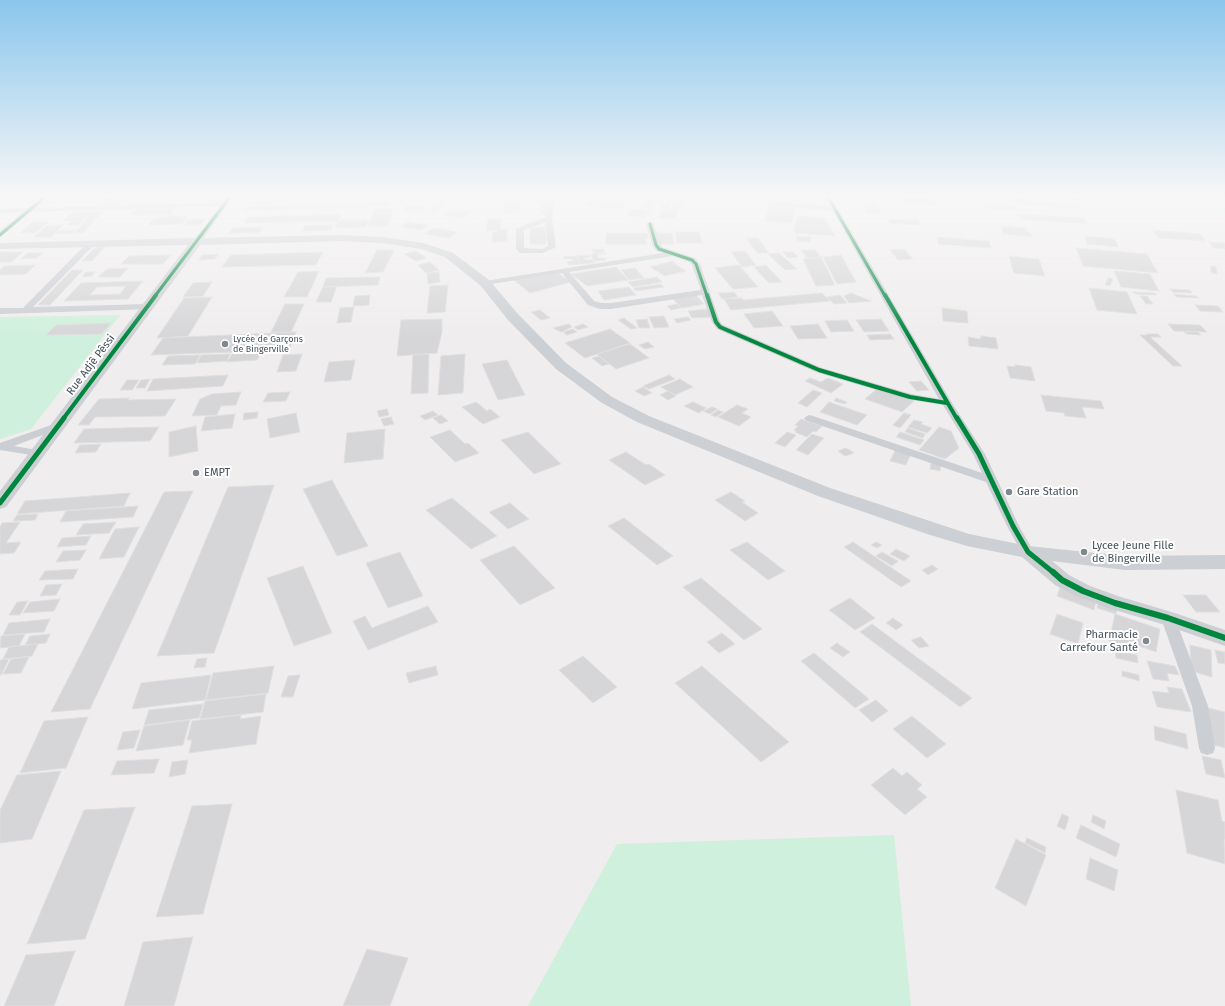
<!DOCTYPE html>
<meta charset="utf-8">
<style>
body{margin:0}
canvas{display:block;background:#efeded}
</style>
<canvas width="1225" height="1006"></canvas>
<script>
const context = document.querySelector('canvas').getContext('2d');
context.lineJoin = 'round';
function paint(path, color) {
  context.fillStyle = color;
  context.fill(path, 'evenodd');
}
function shape(rows) {
  const path = new Path2D();
  for (const r of rows) {
    path.moveTo(r[0], r[1]);
    for (let i = 2; i < r.length; i += 2) path.lineTo(r[i], r[i + 1]);
  }
  return path;
}
function stroke(path, color, width, dash) {
  context.strokeStyle = color;
  context.lineWidth = width;
  context.lineCap = dash ? 'butt' : 'round';
  context.setLineDash(dash || []);
  context.stroke(path);
}
function drawText(font, color, halo, rows, align = 'center') {
  context.font = font + ' "Fira Sans",sans-serif';
  context.lineWidth = 4;
  context.setLineDash([]);
  context.textBaseline = 'middle';
  context.strokeStyle = halo;
  context.fillStyle = color;
  for (const [text, x, y, turn = 0] of rows) {
    context.save();
    context.translate(x, y);
    context.rotate((+turn || 0) * Math.PI / 180);
    context.textAlign = isNaN(turn) ? turn : align;
    if (halo) context.strokeText(text, 0, 0);
    context.fillText(text, 0, 0);
    context.restore();
  }
}
const green = shape([
 [1205,197,1225,197,1225,214,1219,214],
 [120,315,31,429,0,439,0,317],
 [894,835,911,1006,528,1006,617,844]
]);
const building = shape([
 [163,197,182,197,180,200,161,201,163,197],
 [242,197,252,197,250,200,240,201,242,197],
 [255,197,273,197,272,199,253,200,255,197],
 [500,197,513,197,512,202,499,202,500,197],
 [541,197,547,197,548,214,541,214,541,197],
 [592,197,628,197,621,209,585,206,592,197],
 [749,197,779,197,778,199,749,197],
 [860,197,876,197,876,202,861,201,860,197],
 [936,197,971,197,972,201,936,198,936,197],
 [105,198,126,198,118,205,97,205,105,198],
 [900,198,935,200,936,205,901,203,900,198],
 [668,199,684,200,678,211,671,211,674,204,666,203,668,199],
 [1016,199,1078,204,1081,209,1017,204,1016,199],
 [1069,199,1083,199,1085,203,1071,202,1069,199],
 [259,201,269,201,267,204,257,205,259,201],
 [513,201,520,201,519,212,504,213,505,202,513,202,513,201],
 [644,201,652,202,650,208,641,207,644,201],
 [389,202,388,206,242,211,244,207,389,202],
 [663,203,671,204,669,209,660,208,663,203],
 [864,203,878,203,880,214,866,213,864,203],
 [984,203,1005,205,1007,210,986,209,984,203],
 [408,205,427,207,421,212,402,211,408,205],
 [435,205,443,205,436,212,428,211,435,205],
 [1006,205,1018,206,1018,207,1016,207,1017,211,1008,210,1006,205],
 [768,206,795,208,792,223,765,221,768,206],
 [175,207,171,214,131,215,136,209,175,207],
 [375,209,393,209,391,213,373,213,375,209],
 [630,209,651,210,651,212,641,211,647,213,647,214,640,214,639,215,646,215,645,217,627,216,630,209],
 [452,210,470,212,462,218,444,215,452,210],
 [661,210,678,212,675,219,657,218,661,210],
 [73,212,92,212,82,221,63,221,73,212],
 [93,212,104,212,95,220,84,221,93,212],
 [341,214,338,221,244,223,249,217,341,214],
 [373,214,392,214,388,226,368,226,373,214],
 [1017,214,1084,218,1087,224,1020,219,1017,214],
 [169,215,178,215,176,217,188,217,182,224,148,225,155,218,167,217,169,215],
 [797,216,824,218,835,236,794,233,797,216],
 [189,219,206,219,201,225,184,225,189,219],
 [488,219,501,219,500,230,486,231,488,219],
 [889,219,919,221,919,225,889,223,889,219],
 [95,220,83,233,74,233,86,221,95,220],
 [368,220,366,227,335,228,338,221,368,220],
 [82,221,79,225,66,225,70,222,82,221],
 [33,222,48,222,35,233,20,233,33,222],
 [408,222,428,225,421,230,401,227,408,222],
 [63,225,51,237,34,237,46,226,63,225],
 [333,225,331,230,302,231,304,226,333,225],
 [1001,226,1025,228,1026,231,1030,232,1032,237,1003,234,1001,226],
 [263,227,259,233,229,233,233,228,263,227],
 [546,227,546,244,530,244,530,228,546,227],
 [433,228,457,232,449,238,425,234,433,228],
 [507,229,507,241,492,242,493,232,507,229],
 [75,230,72,233,56,234,59,231,75,230],
 [1153,230,1200,234,1206,241,1158,238,1153,230],
 [675,232,699,232,702,243,677,243,675,232],
 [606,233,648,233,648,239,645,239,646,244,606,244,606,233],
 [658,233,672,233,674,244,659,244,658,233],
 [797,236,811,237,810,242,796,241,797,236],
 [1085,236,1115,239,1118,247,1087,244,1085,236],
 [937,237,989,241,991,248,938,244,937,237],
 [746,238,758,238,769,253,757,253,746,238],
 [1209,242,1225,243,1225,249,1213,248,1209,242],
 [96,247,105,247,92,261,82,261,96,247],
 [1076,248,1147,254,1158,273,1083,266,1076,248],
 [603,249,605,252,594,253,592,250,603,249],
 [904,249,913,259,898,260,890,250,904,249],
 [377,250,394,250,383,272,365,273,377,250],
 [801,250,815,250,821,257,807,258,801,250],
 [415,251,427,258,416,261,404,254,415,251],
 [745,251,756,265,742,267,731,252,745,251],
 [0,252,23,252,11,262,0,262,0,252],
 [323,252,316,265,222,267,231,255,323,252],
 [783,252,793,252,798,257,788,258,783,252],
 [27,253,43,253,37,258,21,259,27,253],
 [605,253,606,254,597,255,598,258,605,258,606,260,594,261,591,254,605,253],
 [779,253,797,269,785,270,768,254,779,253],
 [218,254,215,259,199,260,202,255,218,254],
 [171,255,163,264,121,264,129,256,171,255],
 [589,255,590,257,584,258,585,260,593,260,594,263,580,264,577,256,589,255],
 [841,255,856,282,837,284,823,257,841,255],
 [577,256,580,264,569,265,567,262,573,261,572,259,564,259,563,257,577,256],
 [1009,256,1039,259,1045,276,1014,273,1009,256],
 [821,257,835,285,816,286,803,259,821,257],
 [673,261,676,263,673,263,686,271,665,276,650,267,673,261],
 [430,262,439,270,426,273,418,265,430,262],
 [35,265,26,274,0,275,0,270,4,266,35,265],
 [739,265,758,287,733,289,715,268,739,265],
 [766,265,782,282,769,283,754,267,766,265],
 [1211,266,1216,267,1217,274,1211,273,1211,266],
 [616,267,628,280,587,286,571,274,616,267],
 [128,268,120,277,98,277,107,269,128,268],
 [635,268,644,278,629,280,621,270,635,268],
 [72,270,83,270,50,305,38,305,72,270],
 [319,271,307,297,284,297,298,272,319,271],
 [1114,271,1150,274,1159,291,1121,287,1114,271],
 [86,272,95,272,92,276,82,277,86,272],
 [439,272,440,282,428,284,427,273,439,272],
 [558,273,571,282,530,293,514,280,558,273],
 [380,277,378,285,323,287,326,278,380,277],
 [657,277,662,282,633,287,628,282,657,277],
 [1108,278,1113,279,1110,286,1105,285,1108,278],
 [143,281,128,299,64,301,81,283,143,281],
 [126,286,120,294,90,295,97,287,126,286],
 [212,282,203,296,183,297,193,283,212,282],
 [661,284,664,287,636,291,633,288,661,284],
 [448,285,445,312,427,313,430,286,448,285],
 [337,286,331,302,316,302,323,287,337,286],
 [629,287,636,295,604,300,598,291,629,287],
 [1089,288,1127,292,1137,314,1097,310,1089,288],
 [1170,289,1190,290,1192,293,1173,292,1170,289],
 [734,292,738,297,722,299,718,293,734,292],
 [1133,292,1155,293,1157,295,1135,294,1133,292],
 [822,293,830,301,731,310,724,299,742,298,743,300,822,293],
 [851,293,871,301,849,303,844,296,851,293],
 [1174,294,1196,296,1199,298,1176,297,1174,294],
 [370,295,369,305,353,306,355,296,370,295],
 [696,295,704,304,682,308,673,299,696,295],
 [840,295,847,303,834,304,827,297,840,295],
 [1140,296,1147,296,1153,304,1146,304,1140,296],
 [212,297,188,336,157,338,184,298,212,297],
 [285,304,304,304,291,332,271,332,285,304],
 [677,304,681,308,671,310,667,306,677,304],
 [1195,305,1218,306,1223,312,1200,311,1195,305],
 [354,307,351,322,337,323,340,308,354,307],
 [942,308,967,311,968,323,943,321,942,308],
 [707,309,712,317,692,318,688,311,707,309],
 [540,310,550,318,541,320,531,312,540,310],
 [772,311,783,326,754,328,744,314,772,311],
 [664,316,669,327,654,328,649,317,664,316],
 [688,317,691,320,677,323,674,319,688,317],
 [624,318,637,328,631,329,618,320,624,318],
 [442,319,442,332,437,353,397,356,401,320,442,319],
 [647,319,650,328,639,328,636,320,647,319],
 [881,319,889,331,864,332,856,320,881,319],
 [847,320,854,331,831,332,825,321,847,320],
 [111,323,102,334,46,335,56,325,111,323],
 [569,324,572,327,561,332,553,328,569,324],
 [583,324,588,327,578,330,574,327,583,324],
 [818,324,827,338,798,339,790,326,818,324],
 [1168,324,1200,325,1207,332,1174,331,1168,324],
 [573,329,577,332,567,335,563,332,573,329],
 [610,329,630,343,585,358,565,343,610,329],
 [296,332,289,350,151,355,163,338,296,332],
 [1184,332,1198,332,1201,335,1187,334,1184,332],
 [890,334,894,339,870,340,867,335,890,334],
 [1147,334,1158,334,1161,337,1150,337,1182,366,1173,366,1140,335,1148,335,1147,334],
 [981,336,996,338,998,349,969,346,968,337,981,339,981,336],
 [648,342,654,347,645,349,639,345,648,342],
 [630,344,649,358,616,369,597,354,630,344],
 [261,353,257,360,227,362,232,354,261,353],
 [230,354,227,361,197,363,201,355,230,354],
 [302,354,296,371,277,372,283,355,302,354],
 [429,354,428,393,411,394,413,355,429,354],
 [465,354,463,393,438,395,441,356,465,354],
 [200,355,195,364,162,365,168,356,200,355],
 [599,356,609,364,602,366,592,358,599,356],
 [355,360,351,380,324,382,329,362,355,360],
 [507,360,525,395,498,400,482,364,507,360],
 [1015,365,1031,367,1035,381,1010,378,1007,366,1015,367,1015,365],
 [228,375,223,386,147,391,153,379,228,375],
 [669,375,675,379,649,389,643,386,669,375],
 [810,378,821,382,828,378,843,384,831,393,805,381,810,378],
 [150,379,145,388,136,388,141,380,150,379],
 [680,379,693,387,675,395,661,387,680,379],
 [127,380,139,380,132,390,120,390,127,380],
 [921,381,929,390,917,391,909,382,921,381],
 [643,387,652,393,644,396,635,391,643,387],
 [878,388,914,401,902,412,865,399,878,388],
 [813,390,822,393,807,407,798,403,813,390],
 [668,391,676,396,668,400,660,395,668,391],
 [241,392,236,405,221,406,217,415,192,416,200,399,212,394,241,392],
 [290,392,286,401,263,402,268,393,290,392],
 [1041,395,1101,401,1104,409,1082,407,1086,418,1065,416,1064,413,1046,411,1041,395],
 [129,398,128,400,176,399,165,416,95,417,89,425,78,425,99,399,129,398],
 [836,398,847,402,845,404,834,401,836,398],
 [476,402,487,411,490,409,500,417,483,424,462,407,476,402],
 [693,402,706,408,699,413,684,406,693,402],
 [829,402,867,415,857,425,820,412,829,402],
 [737,405,748,409,742,413,751,417,739,426,718,417,737,405],
 [712,407,717,409,710,414,703,411,712,407],
 [387,409,389,415,379,417,377,411,387,409],
 [718,410,723,412,716,417,711,415,718,410],
 [433,411,438,415,425,420,420,416,433,411],
 [258,412,257,418,243,420,244,413,258,412],
 [296,413,300,432,270,438,267,419,296,413],
 [904,413,911,415,900,428,893,425,904,413],
 [235,414,232,428,201,431,205,417,235,414],
 [441,415,448,421,440,424,433,418,441,415],
 [391,417,394,424,384,426,381,419,391,417],
 [801,419,822,426,816,432,813,431,807,437,795,432,797,431,794,430,798,426,795,425,801,419],
 [914,420,923,422,921,424,932,428,927,433,908,427,914,420],
 [196,426,198,451,169,457,169,432,196,426],
 [159,427,150,441,74,443,84,429,159,427],
 [939,427,951,431,959,448,945,459,919,450,939,427],
 [908,428,925,434,923,438,905,432,908,428],
 [385,429,383,459,344,463,347,433,385,429],
 [450,430,465,444,468,443,479,453,455,462,430,437,450,430],
 [528,432,561,464,534,474,501,440,528,432],
 [787,432,796,435,785,447,775,443,787,432],
 [900,432,924,440,920,445,896,437,900,432],
 [812,434,824,438,808,455,796,450,812,434],
 [101,444,96,452,75,453,80,445,101,444],
 [846,448,854,453,845,456,838,451,846,448],
 [896,449,911,454,906,465,890,461,896,449],
 [626,452,646,465,649,464,665,475,645,485,609,460,626,452],
 [931,463,941,465,940,471,930,469,931,463],
 [332,480,368,546,337,556,303,489,332,480],
 [274,485,214,653,157,656,228,487,274,485],
 [193,491,90,709,51,712,164,492,193,491],
 [731,492,745,501,742,502,758,513,745,521,715,500,731,492],
 [130,493,124,506,17,514,25,501,130,493],
 [452,498,497,536,471,549,426,510,452,498],
 [510,503,529,519,508,529,489,512,510,503],
 [138,506,133,517,60,522,66,511,138,506],
 [38,514,35,520,13,521,17,515,38,514],
 [624,518,673,556,657,565,608,526,624,518],
 [20,522,6,543,21,542,14,553,0,554,0,527,2,523,20,522],
 [116,522,109,533,76,535,83,524,116,522],
 [139,527,124,557,99,559,115,529,139,527],
 [91,536,86,545,57,547,62,538,91,536],
 [747,542,785,571,768,580,730,550,747,542],
 [853,542,911,581,901,587,844,547,853,542],
 [876,542,882,545,877,548,871,545,876,542],
 [514,546,555,588,520,605,480,560,514,546],
 [896,549,910,556,904,561,890,554,896,549],
 [86,550,80,560,56,562,63,551,86,550],
 [400,552,423,596,388,608,366,563,400,552],
 [882,552,898,561,892,566,876,556,882,552],
 [932,565,938,569,928,575,922,570,932,565],
 [303,566,332,633,294,646,267,578,303,566],
 [78,569,73,579,39,580,45,571,78,569],
 [701,578,762,629,744,640,683,587,701,578],
 [62,584,56,595,40,596,46,585,62,584],
 [1060,588,1096,601,1094,610,1057,596,1060,588],
 [1183,595,1206,595,1220,612,1196,612,1183,595],
 [850,598,875,618,855,630,829,610,850,598],
 [60,599,54,611,23,613,30,602,60,599],
 [28,601,20,615,9,615,17,602,28,601],
 [1098,601,1118,607,1116,614,1097,608,1098,601],
 [428,606,438,622,368,650,353,621,365,616,372,628,428,606],
 [1057,614,1083,623,1078,644,1050,634,1057,614],
 [1115,614,1160,629,1156,652,1133,644,1131,650,1109,642,1115,614],
 [893,618,903,625,896,630,886,623,893,618],
 [50,619,44,632,3,635,9,623,50,619],
 [872,624,972,698,960,707,860,632,872,624],
 [722,633,735,644,719,653,707,642,722,633],
 [25,634,19,646,0,648,1,636,25,634],
 [50,634,46,643,25,645,30,636,50,634],
 [921,637,929,646,919,648,911,640,921,637],
 [837,643,850,652,843,657,830,648,837,643],
 [38,644,32,656,3,659,9,647,38,644],
 [1190,645,1211,650,1212,677,1191,671,1190,645],
 [1115,650,1137,655,1138,663,1116,658,1115,650],
 [1215,650,1225,652,1225,664,1218,663,1215,650],
 [814,653,869,699,855,708,801,661,814,653],
 [583,656,617,687,593,703,559,670,583,656],
 [29,657,21,673,3,674,11,659,29,657],
 [207,658,205,667,194,668,197,659,207,658],
 [9,659,1,675,0,675,0,660,9,659],
 [1147,661,1175,666,1179,675,1167,673,1169,681,1153,679,1147,661],
 [274,666,268,693,206,700,213,673,274,666],
 [436,666,438,675,409,683,406,673,436,666],
 [702,666,789,742,761,762,675,683,702,666],
 [1122,671,1139,675,1139,681,1122,676,1122,671],
 [211,675,205,700,132,709,141,683,211,675],
 [300,675,293,697,281,697,288,676,300,675],
 [1167,687,1182,689,1191,712,1157,707,1152,691,1169,693,1167,687],
 [266,694,263,712,200,719,205,701,266,694],
 [876,700,888,711,872,722,859,710,876,700],
 [203,704,199,718,144,725,149,710,203,704],
 [1204,707,1225,712,1225,748,1214,745,1204,707],
 [241,715,240,719,261,716,256,744,189,753,192,740,187,740,192,721,241,715],
 [912,716,946,744,927,758,893,729,912,716],
 [88,717,66,768,20,773,44,721,88,717],
 [190,720,183,745,136,751,144,726,190,720],
 [1154,726,1186,734,1188,749,1155,740,1154,726],
 [140,730,134,748,117,750,123,732,140,730],
 [1202,756,1221,760,1225,778,1206,774,1202,756],
 [159,759,154,773,111,775,117,761,159,759],
 [188,760,185,774,169,777,172,762,188,760],
 [893,768,902,776,907,772,922,785,917,789,927,797,905,815,871,785,893,768],
 [61,771,32,839,0,843,0,810,17,775,61,771],
 [1176,790,1218,800,1222,821,1225,822,1225,840,1224,839,1225,864,1187,853,1176,790],
 [232,804,203,914,156,917,192,806,232,804],
 [135,807,85,939,27,944,84,810,135,807],
 [1062,814,1069,817,1065,830,1057,826,1062,814],
 [1093,815,1106,821,1104,829,1091,822,1093,815],
 [1081,825,1120,844,1116,857,1076,838,1081,825],
 [1027,838,1046,847,1045,853,1025,843,1027,838],
 [1016,839,1046,855,1026,906,995,888,1016,839],
 [1090,858,1118,870,1114,891,1086,879,1090,858],
 [193,937,174,1006,124,1006,143,942,193,937],
 [367,949,408,958,390,1006,343,1006,367,949],
 [75,951,54,1006,4,1006,26,955,75,951]
]);
const street = shape([
 [41,197,48,197,36,208,223,202,226,197,233,197,201,242,198,242,194,240,220,206,31,212,0,237,0,231,23,212,0,213,0,209,28,208,41,197],
 [547,197,553,197,554,209,552,218,556,247,543,253,520,253,516,249,516,229,545,217,548,209,547,197],
 [545,222,548,246,542,249,524,248,524,230,545,222],
 [825,197,831,197,952,403,985,454,1019,526,1034,552,1033,555,1028,556,1023,555,1007,526,986,482,805,420,804,418,809,415,813,416,982,473,973,454,943,405,906,399,816,372,717,329,712,322,702,295,611,309,600,309,588,305,562,273,485,285,481,283,485,281,663,253,656,251,652,245,646,224,647,222,653,222,662,247,695,258,700,264,720,322,723,325,822,368,911,394,939,399,833,211,769,205,766,203,769,201,830,206,825,197],
 [673,256,689,262,692,265,701,290,611,303,601,303,594,301,569,272,673,256],
 [89,241,92,241,96,243,33,307,148,304,151,305,152,307,151,309,0,314,0,308,23,308,89,241],
 [57,423,61,424,62,426,61,428,14,446,42,451,44,453,42,455,38,456,0,450,0,443,57,423],
 [1168,613,1173,614,1175,618,1208,706,1215,748,1213,753,1207,755,1201,753,1199,748,1192,706,1161,618,1163,614,1168,613]
]);
const secondary = shape([
 [342,235,383,237,423,243,453,253,489,280,518,314,566,363,612,397,649,416,830,488,969,534,1028,546,1125,556,1225,555,1225,569,1125,570,1052,561,1069,575,1090,586,1121,597,1175,613,1225,630,1225,646,1162,624,1108,608,1076,596,1055,585,1022,557,967,546,927,534,818,496,637,422,602,403,556,369,508,320,481,286,445,257,421,249,383,243,342,241,200,245,6,507,0,509,0,491,188,245,0,249,0,243,194,238,198,237,202,238,342,235]
]);
const cyclewayFar3 = shape([
 [828,197,885,296],
 [650,224,656,245,659,249,692,260,696,264,707,296],
 [0,235,45,197],
 [155,296,230,197]
]);
const cyclewayFar2 = shape([
 [707,295,716,322,720,327,819,370,910,397,947,403],
 [885,295,957,419],
 [63,419,156,295]
]);
const cyclewayFar1 = shape([
 [957,418,979,454,1013,526,1028,552,1054,573],
 [0,503,64,418]
]);
const cycleway = shape([
 [1053,572,1062,580,1083,591,1115,603,1168,618,1225,638]
]);
const markers = [
 [225,344,4,"#7f878f"],
 [196,473,4,"#7f878f"],
 [1009,492,4,"#7f878f"],
 [1084,552,4,"#7f878f"],
 [1146,641,4,"#7f878f"]
];
const farPoinames = [
 ["Lycée de Garçons",233,339],
 ["de Bingerville",233,349]
];
const streetNames = [
 ["Rue Adjê Pêssi",91,365,-53]
];
const poiNames = [
 ["EMPT",204,473],
 ["Gare Station",1017,492],
 ["Lycee Jeune Fille",1092,546],
 ["de Bingerville",1092,559],
 ["Pharmacie",1138,635,"right"],
 ["Carrefour Santé",1138,648,"right"]
];
paint(green, '#cff0dc');
paint(building, '#d6d5d7');
stroke(building, '#e0dfe0', 1);
paint(street, '#cbced2');
paint(secondary, '#cccfd3');
stroke(cyclewayFar3, '#00873e', 3);
stroke(cyclewayFar2, '#00873e', 4);
stroke(cyclewayFar1, '#00873e', 5);
stroke(cycleway, '#00873e', 6);
const sky = context.createLinearGradient(0, 0, 0, 338);
sky.addColorStop(0, '#8ac6ec');
sky.addColorStop(0.58, '#f8f7f7');
sky.addColorStop(1, '#f8f7f700');
context.fillStyle = sky;
context.fillRect(0, 0, 1225, 338);
for (const [x, y, r, color] of markers) {
  const dot = new Path2D();
  dot.arc(x, y, r, 0, 2 * Math.PI);
  context.fillStyle = color;
  context.fill(dot);
  stroke(dot, '#fff', 1.5);
}
drawText('9px', '#43505c', '#fff', farPoinames, 'left');
drawText('11px', '#43505c', '#fff', streetNames);
drawText('11px', '#43505c', '#fff', poiNames, 'left');
</script>
